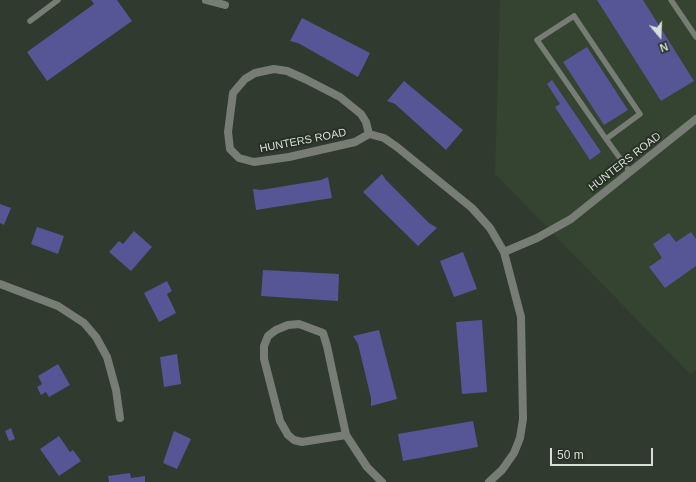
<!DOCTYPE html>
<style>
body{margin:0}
#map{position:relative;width:696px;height:482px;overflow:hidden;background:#313a2e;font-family:Helvetica,sans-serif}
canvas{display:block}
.north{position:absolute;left:640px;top:16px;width:40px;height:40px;-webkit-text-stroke:3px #273024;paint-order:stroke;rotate:161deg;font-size:11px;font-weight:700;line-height:16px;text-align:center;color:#d9ded7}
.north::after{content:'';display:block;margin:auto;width:14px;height:18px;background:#d9ded7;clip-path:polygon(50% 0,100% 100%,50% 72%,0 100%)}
.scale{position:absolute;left:550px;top:448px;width:103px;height:18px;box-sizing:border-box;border:2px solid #d9ded7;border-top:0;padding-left:5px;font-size:12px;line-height:14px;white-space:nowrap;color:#d9ded7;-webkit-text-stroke:3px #273024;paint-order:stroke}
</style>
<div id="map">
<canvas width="696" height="482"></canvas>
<div class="north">N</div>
<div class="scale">50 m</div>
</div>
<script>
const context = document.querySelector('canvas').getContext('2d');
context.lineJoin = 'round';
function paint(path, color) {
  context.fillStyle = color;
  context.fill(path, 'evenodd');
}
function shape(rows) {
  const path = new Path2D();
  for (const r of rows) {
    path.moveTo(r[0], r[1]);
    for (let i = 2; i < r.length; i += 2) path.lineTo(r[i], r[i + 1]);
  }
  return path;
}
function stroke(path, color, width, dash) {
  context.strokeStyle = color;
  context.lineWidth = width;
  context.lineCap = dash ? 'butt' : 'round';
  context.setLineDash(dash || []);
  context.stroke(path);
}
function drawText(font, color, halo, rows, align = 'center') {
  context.font = font + ' Helvetica,sans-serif';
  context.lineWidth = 4;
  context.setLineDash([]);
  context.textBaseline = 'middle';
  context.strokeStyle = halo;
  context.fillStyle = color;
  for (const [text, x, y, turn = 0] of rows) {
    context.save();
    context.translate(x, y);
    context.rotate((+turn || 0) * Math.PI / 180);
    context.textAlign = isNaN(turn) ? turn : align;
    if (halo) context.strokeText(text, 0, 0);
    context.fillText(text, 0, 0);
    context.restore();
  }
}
const built = shape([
 [500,0,696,0,696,370,690,374,495,174]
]);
const building = shape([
 [91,0,117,0,132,21,47,81,27,52,94,4],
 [597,0,643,0,694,81,661,101],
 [302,18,370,53,358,77,298,43,290,41],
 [587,47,628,110,604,125,563,62],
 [552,80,601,152,590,160,555,107,560,104,547,84],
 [404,81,463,130,446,150,395,104,387,101],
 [382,174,386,180,429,223,437,228,418,246,363,192],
 [328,177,332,198,256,210,253,189,261,190,321,180],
 [0,204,11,208,4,225,0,223],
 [37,227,64,236,58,254,31,244],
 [134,231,152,247,131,271,109,252,119,241,123,244],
 [691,232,696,239,696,266,665,288,649,267,662,258,653,244,669,233,676,242],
 [463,252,477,289,454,297,440,261],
 [263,270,339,274,338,301,261,296],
 [167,281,172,291,167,294,176,313,159,322,144,293],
 [482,320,487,392,462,394,456,322],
 [379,330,397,399,371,406,371,398,358,344,353,336],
 [177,354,181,384,164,387,160,357],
 [58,364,70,385,49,397,46,392,41,395,37,387,42,384,38,376],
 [473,421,478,447,403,461,398,434],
 [11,428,15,439,9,441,5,431],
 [174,431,191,439,177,469,163,463],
 [59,436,70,452,73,450,81,461,59,476,40,449],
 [130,473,131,478,145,476,145,482,109,482,108,476]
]);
const service = shape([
 [671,0,696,37],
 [30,21,58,0],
 [606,139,640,114,574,16,537,40,606,139,630,172]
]);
const minor = shape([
 [206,0,225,5],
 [274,69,287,71,305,79,340,97,361,114,366,122,369,134,355,142,289,157,254,162,239,158,230,149,228,132,233,93,245,79,255,73,274,69],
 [369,134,384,138,397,147,472,208,490,228,504,252,521,317,523,419,520,438,514,453,502,470,489,482],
 [504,252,537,238,571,219,696,119],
 [0,284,58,306,84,323,96,337,107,357,116,390,120,418],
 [299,324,323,333,327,346,346,435,302,442,294,440,288,435,280,421,264,359,264,346,268,336,276,330,288,325,299,324],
 [346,435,367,467,382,482]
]);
const streetNames = [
 ["HUNTERS ROAD",303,141,-11],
 ["HUNTERS ROAD",625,162,-38]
];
paint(built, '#354331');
paint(building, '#565595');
stroke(service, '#777c75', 5.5);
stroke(minor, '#777c75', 8);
drawText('11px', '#d9ded7', '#273024', streetNames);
</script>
